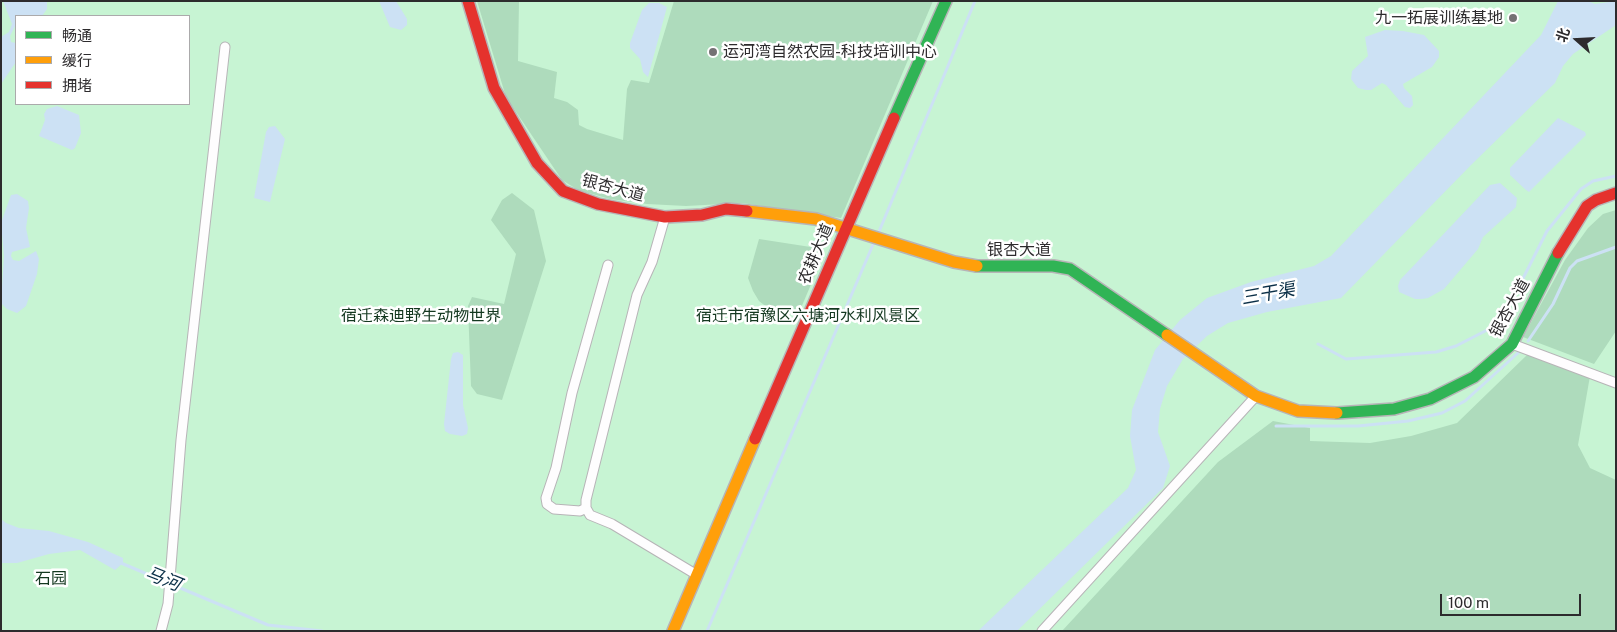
<!DOCTYPE html>
<meta charset="utf-8">
<style>
body{margin:0}
#map{position:relative;width:1617px;height:632px;overflow:hidden;background:#f7f3f7;font-family:"Public Sans","Noto Sans SC",sans-serif}
canvas{display:block}
.frame{position:absolute;inset:0;border:2px solid #2d2b2d;pointer-events:none}
.legend{position:absolute;left:15px;top:15px;width:175px;height:90px;box-sizing:border-box;background:#fff;border:1px solid #abaaab;margin:0;padding:6px 9px;list-style:none;font-size:15px;color:#2d2b2d}
.legend li{display:flex;align-items:center;gap:10px;height:25px}
.legend b{width:25px;border:1px solid #abaaab}
.north{position:absolute;left:1552px;top:15px;width:50px;height:50px;-webkit-text-stroke:4px #fff;paint-order:stroke;rotate:289deg;font-size:14px;font-weight:700;line-height:20px;text-align:center;color:#2d2b2d}
.north::after{content:'';display:block;margin:auto;width:18px;height:22px;background:#2d2b2d;clip-path:polygon(50% 0,100% 100%,50% 72%,0 100%)}
.scale{position:absolute;left:1440px;top:594px;width:141px;height:22px;box-sizing:border-box;border:2px solid #2d2b2d;border-top:0;padding-left:6px;font-size:15px;line-height:18px;white-space:nowrap;color:#2d2b2d;-webkit-text-stroke:4px #fff;paint-order:stroke}
</style>
<div id="map">
<canvas width="1617" height="632"></canvas>
<div class="frame"></div>
<ul class="legend">
<li><b style="height:6px;background:#30b455"></b>畅通</li>
<li><b style="height:6px;background:#ff9f0a"></b>缓行</li>
<li><b style="height:6px;background:#e5322d"></b>拥堵</li>
</ul>
<div class="north">北</div>
<div class="scale">100 m</div>
</div>
<script>
const context = document.querySelector('canvas').getContext('2d');
context.lineJoin = 'round';
function paint(path, color) {
  context.fillStyle = color;
  context.fill(path, 'evenodd');
}
function shape(rows) {
  const path = new Path2D();
  for (const r of rows) {
    path.moveTo(r[0], r[1]);
    for (let i = 2; i < r.length; i += 2) path.lineTo(r[i], r[i + 1]);
  }
  return path;
}
function stroke(path, color, width, dash) {
  context.strokeStyle = color;
  context.lineWidth = width;
  context.lineCap = dash ? 'butt' : 'round';
  context.setLineDash(dash || []);
  context.stroke(path);
}
function drawText(font, color, halo, rows, align = 'center') {
  context.font = font + ' "Public Sans","Noto Sans SC",sans-serif';
  context.lineWidth = 5;
  context.setLineDash([]);
  context.textBaseline = 'middle';
  context.strokeStyle = halo;
  context.fillStyle = color;
  for (const [text, x, y, turn = 0] of rows) {
    context.save();
    context.translate(x, y);
    context.rotate((+turn || 0) * Math.PI / 180);
    context.textAlign = isNaN(turn) ? turn : align;
    if (halo) context.strokeText(text, 0, 0);
    context.fillText(text, 0, 0);
    context.restore();
  }
}
const green = shape([
 [1,1,1616,1,1616,631,1,631],
 [16,16,189,16,189,104,16,104]
]);
const forest = shape([
 [477,1,519,1,518,61,557,72,554,98,567,102,578,110,579,125,587,129,623,140,627,89,631,80,649,83,674,1,933,1,841,218,742,203,686,206,647,204,610,199,578,190,562,180,506,97],
 [512,193,534,210,546,261,502,400,477,394,471,386,468,306,472,297,504,304,516,254,491,220,502,200],
 [1616,210,1616,331,1594,364,1523,337,1565,260,1588,228,1603,214],
 [759,239,817,248,823,256,801,308,793,313,768,308,759,301,753,291,748,278],
 [1527,355,1534,355,1590,376,1578,445,1590,468,1616,480,1616,631,1062,631,1218,462,1273,421,1310,428,1310,441,1370,443,1411,436,1457,423]
]);
const water = shape([
 [3,1,47,1,47,9,42,16,16,16,16,24,10,36,11,42,16,43,16,62,1,84,1,37,9,32,12,24],
 [379,1,396,1,407,19,407,25,401,30,390,27],
 [1558,1,1588,1,1595,4,1616,1,1616,25,1573,54,1563,66,1555,83,1471,165,1341,298,1267,312,1228,323,1207,336,1183,359,1167,386,1160,409,1158,432,1170,466,1163,488,1017,631,978,631,1128,488,1136,470,1130,436,1132,410,1155,350,1180,320,1207,298,1251,282,1314,266,1331,256,1541,35],
 [649,3,659,3,667,7,648,77,643,72,640,59,630,48,630,43,642,10],
 [1385,30,1403,31,1424,35,1439,51,1439,57,1432,67,1403,84,1404,88,1412,96,1413,105,1410,108,1405,107,1386,85,1382,83,1371,90,1366,90,1358,88,1351,79,1352,71,1368,56,1365,37],
 [57,106,79,115,81,133,75,148,72,150,39,136,45,120,44,114,47,109],
 [1558,118,1585,132,1586,135,1529,192,1526,190,1510,175,1510,168],
 [275,126,285,139,270,202,254,198,266,132,269,127],
 [1500,183,1517,198,1516,207,1483,237,1478,249,1444,289,1428,298,1422,299,1415,299,1399,292,1398,286,1400,280,1490,185],
 [17,194,28,201,29,208,26,228,30,247,12,252,11,256,13,260,19,261,36,251,39,259,37,274,26,306,17,313,7,309,1,303,4,256,1,223,11,195],
 [458,352,463,355,463,405,468,428,467,434,462,436,450,434,445,431,444,424,451,359,453,353],
 [1,519,6,523,19,528,49,531,88,542,123,558,123,563,115,570,80,550,49,554,17,563,1,563]
]);
const stream = shape([
 [878,234,975,1],
 [1528,341,1553,304,1570,268,1577,261,1616,247],
 [1318,344,1346,359,1436,352,1456,346,1491,328,1507,310,1547,231,1581,189,1593,181,1616,176],
 [1276,426,1358,426,1408,421,1442,413,1465,401,1519,352],
 [121,563,268,625,322,631],
 [707,631,875,240]
]);
const street = shape([
 [665,217,652,262,637,295,586,500,586,508,590,515,612,524,697,575],
 [1512,344,1616,383],
 [586,508,580,511,554,509,547,504,546,498,556,468,572,393,608,265],
 [161,631,168,604,181,440,225,47],
 [1042,631,1256,396]
]);
const fast = shape([
 [894,118,946,1],
 [977,266,1053,266,1070,269,1167,335],
 [1337,413,1394,409,1430,399,1474,377,1512,344,1558,253]
]);
const slow = shape([
 [747,211,816,219,954,262,977,266],
 [1167,335,1256,396,1298,411,1337,413],
 [673,631,755,439]
]);
const jam = shape([
 [468,1,494,88,537,163,563,191,598,204,665,217,702,215,726,209,747,211],
 [1558,253,1587,206,1596,200,1616,193],
 [755,439,894,118]
]);
const markers = [
 [1513,18,5,"#747174"],
 [713,52,5,"#747174"]
];
const poiNames = [
 ["九一拓展训练基地",1503,18],
 ["运河湾自然农园-科技培训中心",723,52,"left"]
];
const streetNames = [
 ["银杏大道",613,188,15],
 ["银杏大道",1019,250],
 ["农耕大道",816,254,-67],
 ["银杏大道",1510,308,-61]
];
const parkNames = [
 ["宿迁森迪野生动物世界",421,316],
 ["宿迁市宿豫区六塘河水利风景区",808,316],
 ["石园",51,579]
];
const waterNames = [
 ["三干渠",1268,294,-10],
 ["马河",163,579,22]
];
paint(green, '#c7f4d3');
paint(forest, '#aedbbc');
paint(water, '#cce1f4');
stroke(stream, '#cce1f4', 3);
stroke(street, '#b7b4b7', 11);
stroke(fast, '#b7b4b7', 14);
stroke(slow, '#b7b4b7', 14);
stroke(jam, '#b7b4b7', 14);
stroke(street, '#fefdfe', 9);
stroke(fast, '#30b455', 11);
stroke(slow, '#ff9f0a', 11);
stroke(jam, '#e5322d', 11);
for (const [x, y, r, color] of markers) {
  const dot = new Path2D();
  dot.arc(x, y, r, 0, 2 * Math.PI);
  context.fillStyle = color;
  context.fill(dot);
  stroke(dot, '#fff', 2);
}
drawText('16px', '#2d2b2d', '#fff', poiNames, 'right');
drawText('16px', '#2d2b2d', '#fff', streetNames);
drawText('16px', '#143820', '#fff', parkNames);
drawText('italic 18px', '#0a2f47', '#fff', waterNames);
</script>
